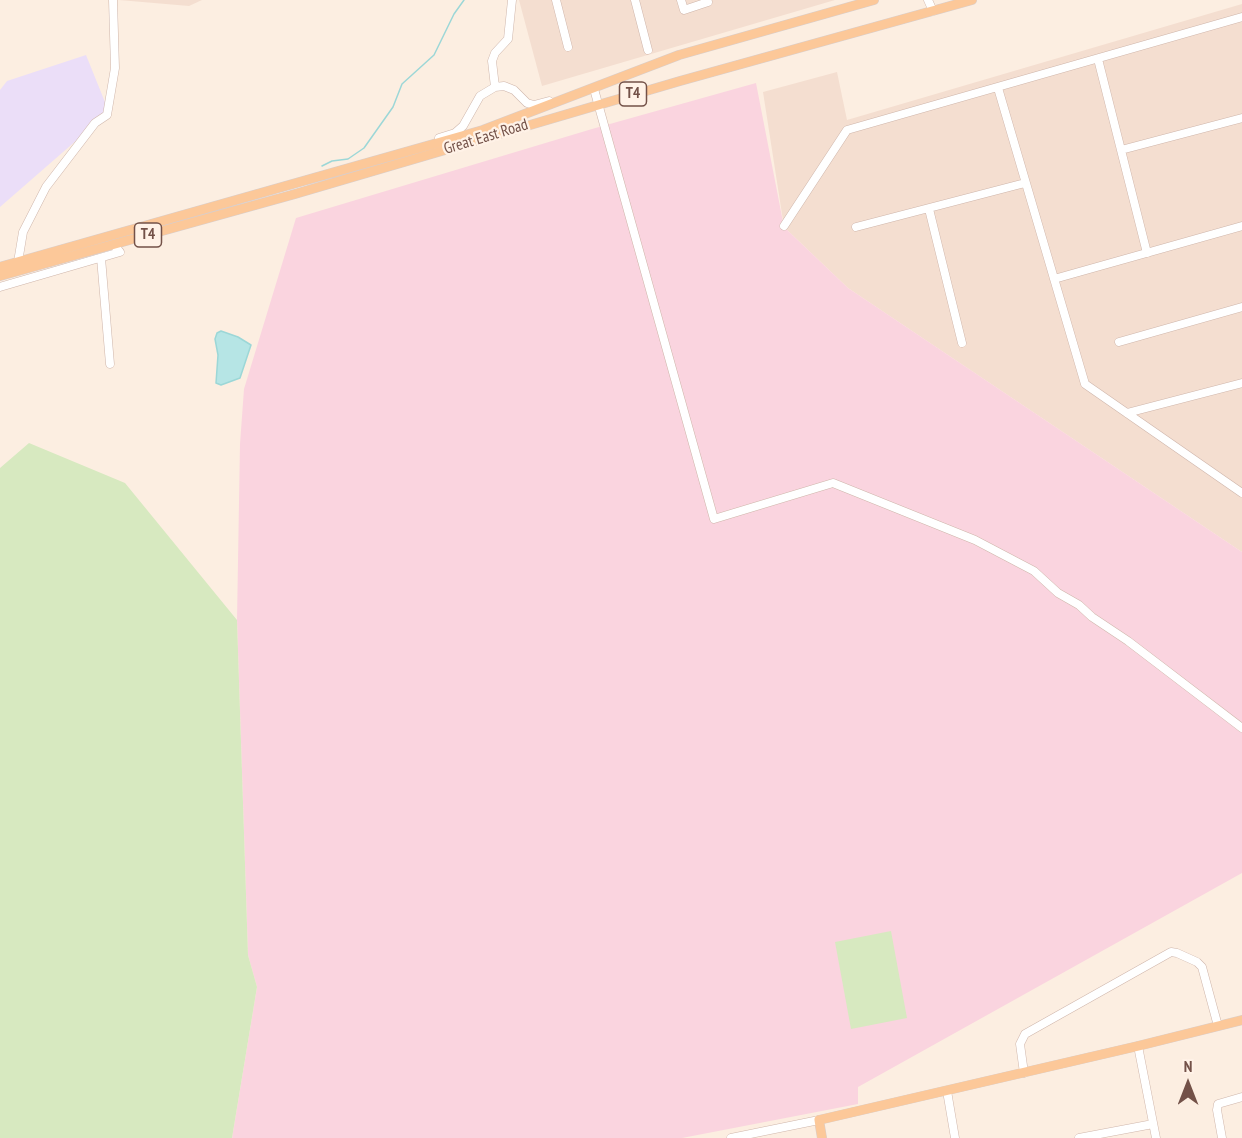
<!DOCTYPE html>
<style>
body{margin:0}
#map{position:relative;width:1242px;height:1138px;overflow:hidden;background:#fceee1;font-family:"PT Sans Narrow",sans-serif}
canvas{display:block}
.north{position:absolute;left:1158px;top:1054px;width:60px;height:60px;-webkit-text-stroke:4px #fff2e7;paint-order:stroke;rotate:0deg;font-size:16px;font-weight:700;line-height:24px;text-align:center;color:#735148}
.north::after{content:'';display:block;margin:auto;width:21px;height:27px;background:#735148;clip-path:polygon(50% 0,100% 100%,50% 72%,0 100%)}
</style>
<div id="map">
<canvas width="1242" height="1138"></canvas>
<div class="north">N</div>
</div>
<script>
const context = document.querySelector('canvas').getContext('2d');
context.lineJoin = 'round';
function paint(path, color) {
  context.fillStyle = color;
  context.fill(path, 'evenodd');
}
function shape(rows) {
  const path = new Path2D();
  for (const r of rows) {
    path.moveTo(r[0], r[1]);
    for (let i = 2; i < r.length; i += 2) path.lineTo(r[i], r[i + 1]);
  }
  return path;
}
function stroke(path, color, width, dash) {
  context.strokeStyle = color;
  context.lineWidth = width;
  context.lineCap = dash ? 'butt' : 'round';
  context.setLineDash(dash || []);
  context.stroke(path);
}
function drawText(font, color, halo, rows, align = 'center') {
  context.font = font + ' "PT Sans Narrow",sans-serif';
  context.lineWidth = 4.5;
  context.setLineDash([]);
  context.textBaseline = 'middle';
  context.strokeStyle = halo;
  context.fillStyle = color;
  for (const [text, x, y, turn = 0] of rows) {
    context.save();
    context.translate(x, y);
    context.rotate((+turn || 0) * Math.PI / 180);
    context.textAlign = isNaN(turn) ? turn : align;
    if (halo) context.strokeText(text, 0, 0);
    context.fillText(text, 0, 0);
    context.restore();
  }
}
const residential = shape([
 [119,0,202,0,189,6],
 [519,0,835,0,542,86],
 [1242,4,1242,552,848,288,784,227,763,92,837,72,847,120]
]);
const education = shape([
 [86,55,109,112,0,207,0,90,7,81]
]);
const medical = shape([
 [756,83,784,227,848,288,1242,552,1242,873,858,1087,858,1104,682,1138,232,1138,257,987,248,955,237,620,240,444,244,389,296,218,592,129]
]);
const green = shape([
 [29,443,125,483,237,620,248,955,257,987,232,1138,0,1138,0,468],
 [891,931,907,1018,851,1029,835,942]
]);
const water = shape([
 [221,331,238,337,251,345,240,378,221,385,216,383,218,355,215,339,217,333,221,331]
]);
const stream = shape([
 [322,166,332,161,348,159,364,148,393,107,402,84,434,55,454,14,464,0]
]);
const minor = shape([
 [556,0,568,47],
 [635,0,648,50],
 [681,0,684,10,708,2],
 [928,0,933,11],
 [1098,59,1147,253],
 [495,87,492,61,495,53,508,39,512,0],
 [998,88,1085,384,1242,493],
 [594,89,714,519,833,483,975,540,1034,571,1058,593,1079,605,1092,617,1128,641,1242,728],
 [439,138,455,133,463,126,480,96,495,87,504,86,514,90,527,103,534,105,549,101],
 [1121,150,1242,118],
 [929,209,962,343],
 [784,226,847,130,1242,17],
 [856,227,1025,183],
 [101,258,110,364],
 [18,262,23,232,46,187,95,123,107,115,115,68,113,0],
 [1054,279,1242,226],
 [0,287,120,252,114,245],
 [1119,342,1242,307],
 [1127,413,1242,383],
 [1138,1046,1156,1138],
 [1024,1073,1020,1044,1025,1034,1171,952,1177,953,1197,962,1202,967,1218,1026],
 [947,1091,955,1138],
 [731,1138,819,1120],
 [1079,1138,1153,1124],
 [1222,1138,1217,1110,1218,1104,1242,1097]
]);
const major = shape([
 [0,267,483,130,679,55,874,0],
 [0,276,295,194,680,81,972,0],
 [822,1138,819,1120,1138,1046,1242,1020]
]);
const shields = [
 [633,94,27],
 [148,235,27]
];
const shieldNames = [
 ["T4",633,94],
 ["T4",148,235]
];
const streetNames = [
 ["Great East Road",486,137,-17]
];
paint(residential, '#f4ded0');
paint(education, '#ebdef8');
paint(medical, '#fad4df');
paint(green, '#d7e9c0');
paint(water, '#b6e5e5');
stroke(water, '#9cd7d7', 1.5);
stroke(stream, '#9cd7d7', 1.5);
stroke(minor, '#cfb6ab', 9);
stroke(major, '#d8cecc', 10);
stroke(minor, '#fff', 8);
stroke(major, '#fcc899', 9);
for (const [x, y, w] of shields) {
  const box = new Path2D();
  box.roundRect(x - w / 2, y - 12, w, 24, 4.5);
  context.fillStyle = '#fff2e7';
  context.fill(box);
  stroke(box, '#735148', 1.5);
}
drawText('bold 15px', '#735148', null, shieldNames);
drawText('16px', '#735148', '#fff2e7', streetNames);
</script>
